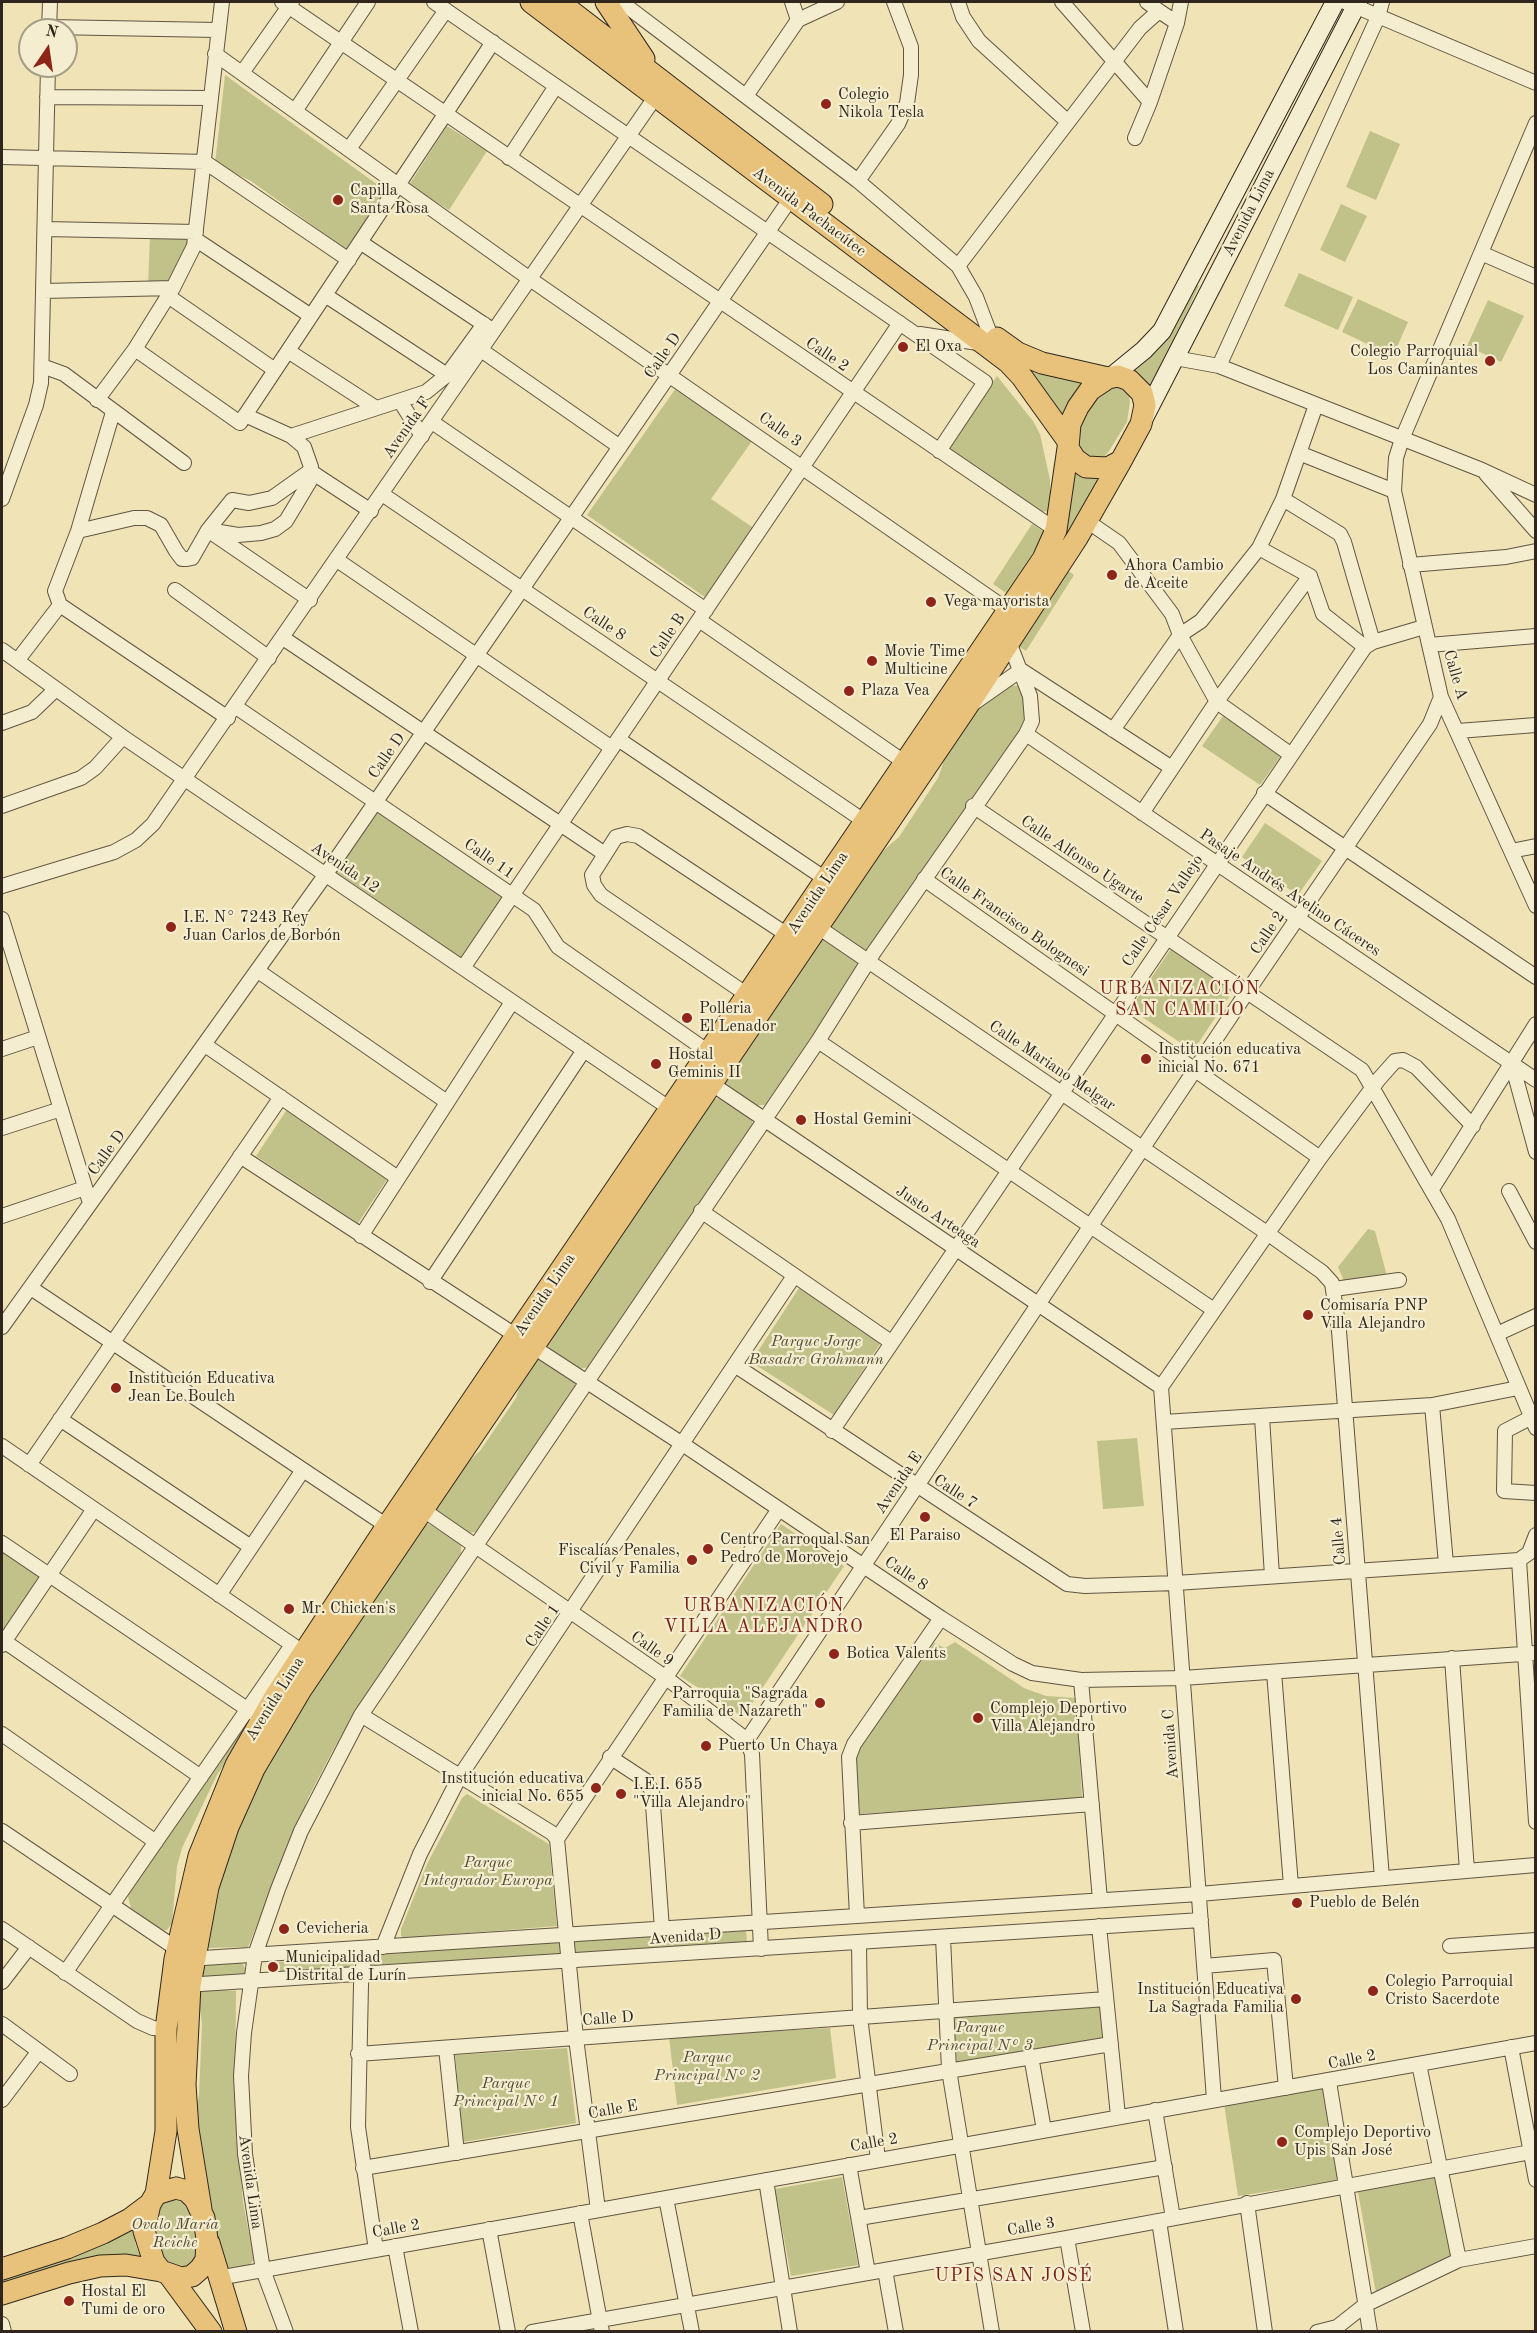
<!DOCTYPE html>
<meta charset="utf-8">
<style>
body{margin:0}
#map{position:relative;width:1537px;height:2333px;overflow:hidden;background:#f0e3b5;font-family:"Old Standard TT",serif}
canvas{display:block}
.frame{position:absolute;inset:0;border:3px solid #30261d;pointer-events:none}
.north{position:absolute;left:18px;top:18px;width:60px;height:60px;box-sizing:border-box;background:#f5edcf;border:2px solid #a69d88;border-radius:50%;rotate:13deg;font-size:16px;font-weight:700;line-height:24px;text-align:center;color:#30261d}
.north::after{content:'';display:block;margin:auto;width:21px;height:27px;background:#8f2418;clip-path:polygon(50% 0,100% 100%,50% 72%,0 100%)}
</style>
<div id="map">
<canvas width="1537" height="2333"></canvas>
<div class="frame"></div>
<div class="north">N</div>
</div>
<script>
const c = document.querySelector('canvas').getContext('2d');
c.lineJoin = 'round';
function fill(path, color) { c.fillStyle = color; c.fill(path, 'evenodd'); }
const toPath = rows => new Path2D(rows.map(r => 'M' + r).join(''));
function stroke(path, color, width, dash) { c.strokeStyle = color; c.lineWidth = width; c.lineCap = dash ? 'butt' : 'round'; c.setLineDash(dash || []); c.stroke(path); }
function label(font, color, halo, rows, align = 'center') {
  c.font = font + ' "Old Standard TT",serif'; c.lineWidth = 4.5; c.setLineDash([]); c.textBaseline = 'middle'; c.strokeStyle = halo; c.fillStyle = color; for (const [text, x, y, turn = 0] of rows) {
    c.save(); c.translate(x, y); c.rotate((+turn || 0) * Math.PI / 180); c.textAlign = isNaN(turn) ? turn : align; if (halo) c.strokeText(text, 0, 0); c.fillText(text, 0, 0); c.restore();
  }
}
fill(toPath([
 [225,75,385,190,347,250,251,181,215,164],
 [447,126,487,151,449,210,409,185],
 [1370,131,1400,144,1376,200,1346,187],
 [1341,204,1367,216,1345,262,1320,250],
 [150,236,191,237,171,285,148,286],
 [1299,273,1353,297,1338,330,1284,306],
 [1193,283,1199,286,1150,392,1127,370],
 [1358,299,1408,322,1393,356,1342,332],
 [1488,300,1524,316,1501,362,1467,346],
 [1000,346,1086,379,1062,419],
 [997,376,1033,421,1040,434,1050,480,1050,511,1039,512,947,448],
 [1116,386,1129,394,1130,402,1127,422,1109,451,1103,458,1093,460,1080,450,1081,421,1099,393],
 [676,388,752,441,711,499,758,531,709,600,587,515],
 [1072,470,1105,476,1046,569],
 [1032,524,1046,533,1006,593,993,584],
 [1067,570,1074,575,1026,651,1018,646],
 [1009,685,1019,686,1027,707,1024,727,866,952,832,928,831,923,877,856,899,837,938,778,947,752,972,714],
 [1223,716,1281,756,1260,785,1202,746],
 [379,811,504,897,461,958,336,872],
 [1265,823,1322,861,1298,895,1242,857],
 [819,939,826,939,859,961,859,967,765,1105,755,1105,726,1086,725,1078],
 [1173,946,1235,988,1193,1051,1130,1009],
 [721,1098,751,1118,753,1125,589,1367,579,1369,550,1350,547,1344,714,1099],
 [288,1108,390,1175,358,1223,256,1156],
 [1368,1229,1375,1231,1387,1276,1344,1281,1338,1267],
 [799,1288,882,1341,834,1415,751,1362],
 [536,1358,541,1358,575,1381,575,1387,476,1532,467,1533,437,1512,436,1507,465,1464,480,1451,516,1398,523,1376],
 [1137,1438,1144,1506,1103,1509,1097,1441],
 [429,1524,461,1545,461,1553,358,1707,332,1752,309,1796,248,1947,204,1948,205,1927,237,1827,286,1724,425,1525],
 [781,1524,844,1566,743,1717,680,1676],
 [2,1546,42,1574,2,1633],
 [955,1642,1024,1688,1046,1696,1076,1698,1082,1798,860,1814,855,1758,864,1739,934,1643,945,1648],
 [248,1717,254,1721,217,1775,182,1848,177,1866,172,1923,167,1930,161,1930,131,1908,128,1897,129,1892],
 [467,1794,549,1844,557,1926,405,1938,401,1936,401,1929,428,1862,462,1798],
 [746,1928,747,1944,574,1953,574,1937],
 [562,1938,563,1954,369,1968,374,1954],
 [354,1957,354,1969,280,1972,279,1962],
 [241,1961,246,1970,245,1976,201,1978,201,1964],
 [204,1989,236,1991,235,2107,243,2202,254,2260,247,2267,231,2269,221,2263,194,2122,199,2095,202,2024,198,1994],
 [1103,2002,1104,2039,957,2064,953,2016],
 [830,2028,836,2078,677,2105,669,2037],
 [567,2048,576,2123,463,2142,455,2055],
 [1325,2088,1341,2180,1238,2196,1224,2104],
 [842,2177,858,2265,791,2276,775,2189],
 [1438,2177,1451,2256,1376,2293,1358,2192],
 [175,2198,182,2201,191,2216,197,2243,194,2262,185,2271,165,2262,156,2244,153,2222,158,2204],
 [135,2224,135,2243,141,2258,2,2285,2,2274]
]), '#c0c289');
const street = toPath([
 [282,2,1056,530],
 [434,2,985,382,939,451],
 [621,2,858,181,958,266,976,297,990,334],
 [792,2,798,20],
 [958,2,963,17,979,41,1068,122],
 [1062,2,1150,102],
 [1147,2,1159,11],
 [1345,2,1536,83],
 [49,27,217,30],
 [49,30,50,2],
 [215,54,530,279,1009,611],
 [242,73,292,2],
 [746,96,798,20,837,2],
 [47,97,211,98],
 [295,111,368,2],
 [1536,123,1402,439,1396,458,1394,491,1441,697,1536,906],
 [1135,138,1150,102,1177,23,1181,2],
 [349,149,446,10],
 [2,157,205,162,349,260],
 [509,158,556,86],
 [858,181,898,124,907,103,911,75,911,47,894,2],
 [45,229,196,232],
 [195,239,311,316],
 [360,242,491,329],
 [1481,253,1536,277],
 [958,266,1140,28,1159,11,1177,23],
 [43,291,173,288],
 [325,295,447,375],
 [168,296,275,370],
 [920,334,978,343],
 [135,349,240,423,493,42],
 [481,350,620,447],
 [288,351,376,408],
 [1175,358,1219,366,1482,470,1536,495],
 [42,366,64,374,184,463],
 [1219,366,1378,17,1382,2],
 [97,400,135,349,173,288,194,246,222,2],
 [400,401,422,436],
 [432,422,706,610],
 [291,436,426,392,447,375,484,324],
 [1299,453,1394,491],
 [1486,474,1536,531],
 [382,494,867,823],
 [2,499,36,405,41,383,48,66],
 [1283,499,1340,534,1344,542,1373,642],
 [1087,521,1119,543,1172,614,1180,635,1217,702,1290,754],
 [208,530,238,535,261,533,275,529,286,521,310,481,311,467,304,447,291,436,245,415],
 [78,531,134,518,147,518,161,525,176,551,182,559,187,559,192,558,208,530,232,500,249,503,272,498,310,471,371,511],
 [212,533,310,600],
 [1259,548,1310,576,1323,614,1365,647],
 [337,560,612,748],
 [1410,565,1506,557,1536,551],
 [175,590,269,658],
 [60,605,228,718],
 [699,620,907,764],
 [283,638,605,854],
 [1429,645,1536,636],
 [2,650,123,737,672,1110],
 [17,661,60,605,55,591,78,531,113,412],
 [1021,670,1172,768],
 [971,705,1021,670],
 [236,707,534,910,558,947,710,1053],
 [2,723,32,712,56,689],
 [1113,730,1180,635,1201,621,1259,548,1283,499,1316,405],
 [1458,731,1536,725],
 [1026,734,1536,1080],
 [618,739,827,880],
 [1264,793,1536,977],
 [2,806,81,778,95,768,123,737],
 [973,806,1362,1070,1448,1219,1536,1428],
 [1142,813,1217,701,1310,576],
 [1511,851,1536,846],
 [924,879,1320,1158],
 [2,886,114,852,136,840,153,824,656,96],
 [2,919,90,1203],
 [818,927,1267,1233,1322,1272,1332,1283,1339,1331,1382,1878],
 [463,968,900,323],
 [258,971,447,1102],
 [749,996,601,895,594,885,592,875,616,837,627,834,638,836,789,936],
 [818,1041,1214,1310],
 [205,1045,398,1178],
 [2,1049,38,1037],
 [1512,1064,1536,1152],
 [706,1080,1161,1387],
 [2,1128,61,1109],
 [240,1156,684,1445,941,1618,1013,1664,1032,1673,1081,1680,1183,1678,1536,1653],
 [1432,1189,1536,1024],
 [1509,1191,1536,1242],
 [701,1211,891,1342],
 [2,1216,85,1188],
 [361,1236,512,1002],
 [430,1282,584,1050],
 [31,1288,387,1526],
 [1334,1289,1399,1280],
 [2,1327,326,874,791,198],
 [1497,1334,1536,1316],
 [736,1366,1067,1584,1085,1586,1176,1583,1519,1560],
 [1161,1387,1214,2099],
 [1161,1387,1320,1158,1379,1079,1395,1061,1403,1060,1416,1067,1473,1126],
 [1432,1405,1446,1564],
 [1536,1415,1505,1431,1504,1491,1536,1493],
 [1262,1417,1272,1576],
 [60,1419,251,1547],
 [1164,1422,1432,1405,1518,1388],
 [832,1431,1365,647,1373,642,1424,627],
 [2,1446,300,1650],
 [29,1465,281,1097],
 [422,1509,665,1677,747,1740,752,1754,761,1949],
 [2,1543,253,1713],
 [1519,1560,1536,1822],
 [1519,1560,1529,1553,1536,1535],
 [219,1595,303,1470],
 [4,1641,201,1777],
 [2,1645,94,1509],
 [1452,1658,1467,1871],
 [1274,1672,1291,1886],
 [1081,1680,1100,1900],
 [361,1715,552,1833,557,1839,576,2038,598,2210],
 [2,1734,156,1842],
 [747,1740,1247,992,1430,724,1441,697],
 [610,1757,645,1780,652,1791,662,1929],
 [851,1823,1092,1804],
 [2,1831,177,1949],
 [557,1839,779,1509],
 [857,1916,849,1757,854,1744,941,1618],
 [1099,1926,1118,2116],
 [2,1929,137,2021,153,2028,166,2029],
 [943,1937,949,2070,992,2332],
 [859,1942,860,2017,878,2159],
 [1450,1946,1536,1940],
 [383,1947,420,1854,460,1776,794,1276],
 [365,1948,361,1985,358,2127,376,2250],
 [188,1959,1199,1894,1536,1865],
 [1204,1966,1274,1960,1286,2088],
 [65,1973,292,1645],
 [2,1982,29,1947],
 [185,1985,1201,1920],
 [2,2024,70,2074],
 [1511,2047,1536,2180],
 [446,2048,457,2153],
 [358,2054,1106,1999],
 [1031,2056,1044,2130],
 [1419,2064,1459,2260],
 [1329,2082,1370,2332],
 [2,2100,39,2051],
 [1155,2110,1173,2218],
 [849,2165,868,2273],
 [363,2168,1111,2044],
 [766,2180,790,2332],
 [666,2198,692,2332],
 [1247,2203,1265,2332],
 [580,2213,602,2332],
 [859,2218,1165,2167],
 [1159,2221,1176,2332],
 [489,2229,508,2332],
 [1067,2238,1083,2332],
 [395,2246,411,2332],
 [885,2270,896,2332],
 [218,2278,1536,2043],
 [2,2324,4,2332],
 [286,2332,263,2270,245,2154,241,2076,244,2033,255,1955,278,1889,301,1831,361,1715,818,1041,874,952,1026,734,1032,721,1030,696,1009,642],
 [532,2332,1067,2238,1536,2151],
 [1317,2332,1337,2327,1365,2305,1459,2260,1536,2246]
]);
const secondary = toPath([
 [1111,377,1144,350,1162,331,1335,2],
 [1143,420,1358,2]
]);
const primary = toPath([
 [531,2,1008,362,1022,377,1068,441],
 [559,2,822,204],
 [606,2,644,59],
 [997,338,1018,353,1042,363,1108,378],
 [1118,376,1129,380,1142,393,1145,405,1141,424,1121,461,1108,468,1086,467,1075,459,1068,448,1070,424,1078,407,1090,390,1108,378,1118,376],
 [176,2188,187,2191,195,2199,204,2218,207,2239,206,2260,200,2269,192,2276,181,2278,161,2271,154,2262,144,2231,150,2204,156,2194,176,2188],
 [156,2194,166,2131,166,2029,175,1959,199,1856,236,1765,276,1695,387,1526,1043,559,1056,530,1068,448],
 [201,2209,188,2129,185,2085,190,1985,208,1887,228,1827,254,1769,302,1688,966,708,1077,538,1121,461],
 [209,2243,236,2332],
 [2,2269,67,2248,103,2233,130,2219,150,2204],
 [169,2275,211,2332],
 [2,2294,69,2273,100,2266,126,2265,161,2271]
]);
stroke(street, '#605543', 16);
stroke(secondary, '#30261d', 20);
stroke(primary, '#30261d', 23);
stroke(street, '#f5edcf', 14);
stroke(secondary, '#f5edcf', 18);
stroke(primary, '#e8c27a', 21);
for (const [x, y, r, color] of [
 [826,104,6,"#8f2418"],
 [338,200,6,"#8f2418"],
 [903,347,6,"#8f2418"],
 [1490,361,6,"#8f2418"],
 [1112,575,6,"#8f2418"],
 [931,602,6,"#8f2418"],
 [872,661,6,"#8f2418"],
 [849,691,6,"#8f2418"],
 [171,927,6,"#8f2418"],
 [687,1018,6,"#8f2418"],
 [1146,1059,6,"#8f2418"],
 [656,1064,6,"#8f2418"],
 [801,1120,6,"#8f2418"],
 [1308,1315,6,"#8f2418"],
 [116,1388,6,"#8f2418"],
 [925,1517,6,"#8f2418"],
 [708,1549,6,"#8f2418"],
 [692,1560,6,"#8f2418"],
 [289,1609,6,"#8f2418"],
 [834,1654,6,"#8f2418"],
 [820,1703,6,"#8f2418"],
 [978,1718,6,"#8f2418"],
 [706,1746,6,"#8f2418"],
 [596,1788,6,"#8f2418"],
 [621,1794,6,"#8f2418"],
 [1297,1903,6,"#8f2418"],
 [284,1929,6,"#8f2418"],
 [273,1967,6,"#8f2418"],
 [1373,1991,6,"#8f2418"],
 [1296,1999,6,"#8f2418"],
 [1282,2142,6,"#8f2418"],
 [69,2301,6,"#8f2418"]
]) { const dot = new Path2D(); dot.arc(x, y, r, 0, 2 * Math.PI); c.fillStyle = color; c.fill(dot); stroke(dot, '#f5edcf', 2); }
label('16px', '#30261d', '#f5edcf', [
 ["Colegio",838,95],
 ["Nikola Tesla",838,113],
 ["Capilla",350,191],
 ["Santa Rosa",350,209],
 ["El Oxa",915,347],
 ["Colegio Parroquial",1478,352,"right"],
 ["Los Caminantes",1478,370,"right"],
 ["Ahora Cambio",1124,566],
 ["de Aceite",1124,584],
 ["Vega mayorista",943,602],
 ["Movie Time",884,652],
 ["Multicine",884,670],
 ["Plaza Vea",861,691],
 ["I.E. N° 7243 Rey",183,918],
 ["Juan Carlos de Borbón",183,936],
 ["Polleria",699,1009],
 ["El Lenador",699,1027],
 ["Institución educativa",1158,1050],
 ["inicial No. 671",1158,1068],
 ["Hostal",668,1055],
 ["Geminis II",668,1073],
 ["Hostal Gemini",813,1120],
 ["Comisaría PNP",1320,1306],
 ["Villa Alejandro",1320,1324],
 ["Institución Educativa",128,1379],
 ["Jean Le Boulch",128,1397],
 ["El Paraiso",925,1536,"center"],
 ["Centro Parroqual San",720,1540],
 ["Pedro de Morovejo",720,1558],
 ["Fiscalías Penales,",680,1551,"right"],
 ["Civil y Familia",680,1569,"right"],
 ["Mr. Chicken's",301,1609],
 ["Botica Valents",846,1654],
 ["Parroquia \"Sagrada",808,1694,"right"],
 ["Familia de Nazareth\"",808,1712,"right"],
 ["Complejo Deportivo",990,1709],
 ["Villa Alejandro",990,1727],
 ["Puerto Un Chaya",718,1746],
 ["Institución educativa",584,1779,"right"],
 ["inicial No. 655",584,1797,"right"],
 ["I.E.I. 655",633,1785],
 ["\"Villa Alejandro\"",633,1803],
 ["Pueblo de Belén",1309,1903],
 ["Cevicheria",296,1929],
 ["Municipalidad",285,1958],
 ["Distrital de Lurín",285,1976],
 ["Colegio Parroquial",1385,1982],
 ["Cristo Sacerdote",1385,2000],
 ["Institución Educativa",1284,1990,"right"],
 ["La Sagrada Familia",1284,2008,"right"],
 ["Complejo Deportivo",1294,2133],
 ["Upis San José",1294,2151],
 ["Hostal El",81,2292],
 ["Tumi de oro",81,2310]
], 'left');
label('16px', '#30261d', '#f5edcf', [
 ["Avenida Pachacútec",809,212,37],
 ["Avenida Lima",1249,213,-63],
 ["Calle 2",827,355,34],
 ["Calle D",663,356,-55],
 ["Avenida F",407,428,-55],
 ["Calle 3",780,430,35],
 ["Calle 8",604,624,34],
 ["Calle B",668,636,-56],
 ["Calle A",1455,675,74],
 ["Calle D",387,756,-55],
 ["Calle 11",489,859,35],
 ["Calle Alfonso Ugarte",1082,860,34],
 ["Avenida 12",345,868,34],
 ["Avenida Lima",818,893,-56],
 ["Pasaje Andrés Avelino Cáceres",1290,893,34],
 ["Calle César Vallejo",1163,911,-56],
 ["Calle Francisco Bolognesi",1014,922,35],
 ["Calle 2",1268,933,-56],
 ["Calle Mariano Melgar",1052,1066,34],
 ["Calle D",107,1153,-54],
 ["Justo Arteaga",938,1217,34],
 ["Avenida Lima",545,1295,-56],
 ["Avenida E",899,1483,-56],
 ["Calle 7",955,1492,33],
 ["Calle 4",1339,1541,-95],
 ["Calle 8",906,1574,34],
 ["Calle 1",543,1626,-56],
 ["Calle 9",652,1649,35],
 ["Avenida Lima",275,1699,-58],
 ["Avenida C",1171,1744,-94],
 ["Avenida D",685,1937,-4],
 ["Calle D",608,2019,-4],
 ["Calle 2",1352,2060,-11],
 ["Calle E",613,2110,-10],
 ["Calle 2",874,2143,-10],
 ["Avenida Lima",250,2182,82],
 ["Calle 3",1031,2227,-10],
 ["Calle 2",396,2229,-10]
]);
label('italic 16px', '#544d38', '#f5edcf', [
 ["Parque Jorge",816,1342],
 ["Basadre Grohmann",816,1360],
 ["Parque",488,1863],
 ["Integrador Europa",488,1881],
 ["Parque",980,2028],
 ["Principal N° 3",980,2046],
 ["Parque",707,2058],
 ["Principal N° 2",707,2076],
 ["Parque",506,2084],
 ["Principal N° 1",506,2102],
 ["Ovalo María",175,2225],
 ["Reiche",175,2243]
]);
c.letterSpacing = '1.5px';
label('18px', '#7a1f14', '#f5edcf', [
 ["URBANIZACIÓN",1180,989],
 ["SAN CAMILO",1180,1010],
 ["URBANIZACIÓN",764,1606],
 ["VILLA ALEJANDRO",764,1627],
 ["UPIS SAN JOSÉ",1014,2276]
]);
c.letterSpacing = '0px';
</script>
